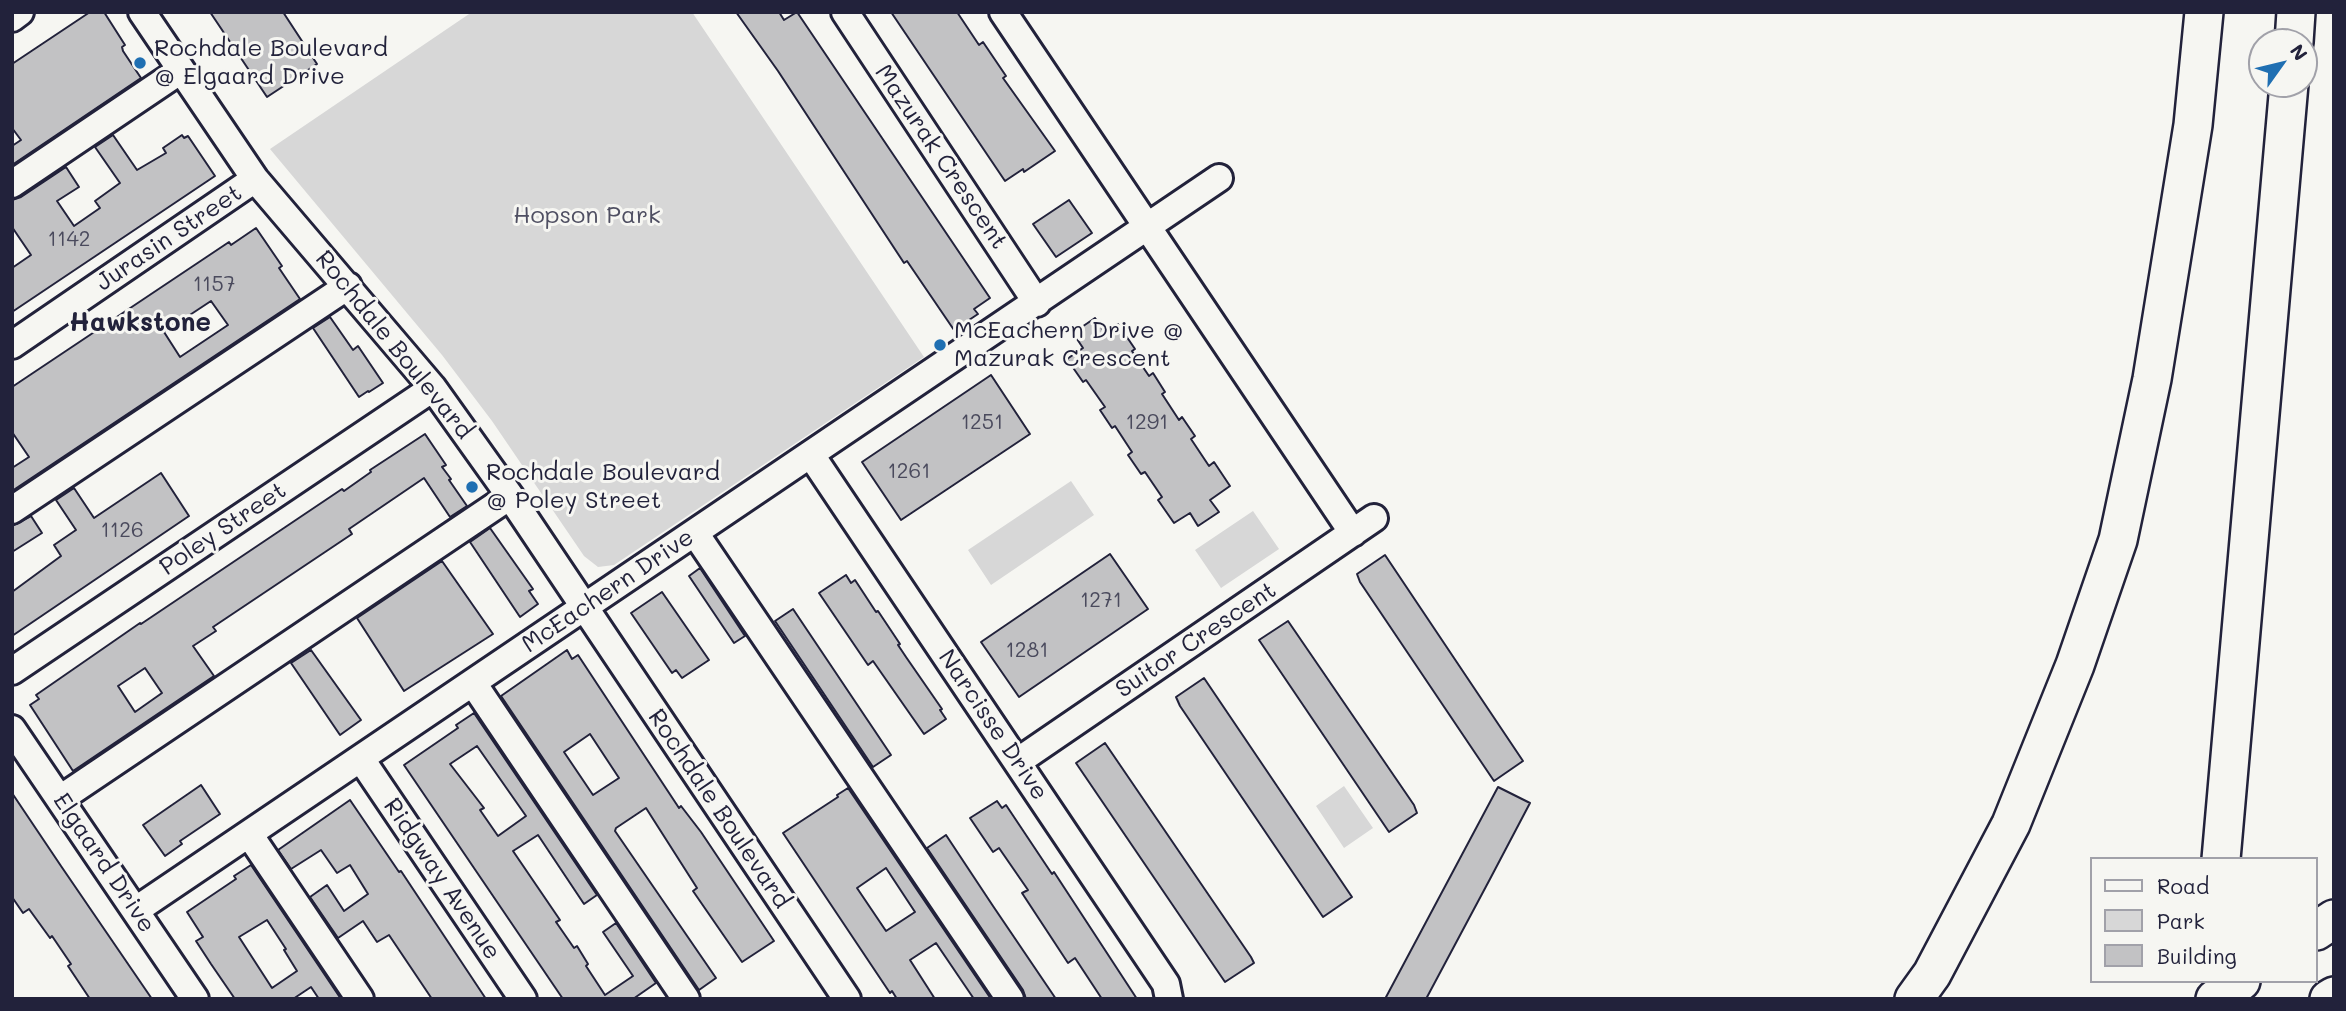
<!DOCTYPE html>
<style>
body{margin:0}
#map{position:relative;width:2346px;height:1011px;overflow:hidden;background:#f6f6f2;font-family:Mali,sans-serif}
canvas{display:block}
.frame{position:absolute;inset:0;border:14px solid #22223b;pointer-events:none}
.legend{position:absolute;left:2090px;top:857px;width:228px;height:126px;box-sizing:border-box;background:#f6f6f2;border:2px solid #a1a1a9;margin:0;padding:9px 12px;list-style:none;font-size:21px;color:#22223b}
.legend li{display:flex;align-items:center;gap:14px;height:35px}
.legend b{width:35px;border:2px solid #a1a1a9}
.north{position:absolute;left:2248px;top:28px;width:70px;height:70px;box-sizing:border-box;background:#f6f6f2;border:2px solid #a1a1a9;border-radius:50%;rotate:56deg;font-size:19px;font-weight:700;line-height:28px;text-align:center;color:#22223b}
.north::after{content:'';display:block;margin:auto;width:24px;height:32px;background:#1f6fb2;clip-path:polygon(50% 0,100% 100%,50% 72%,0 100%)}
</style>
<div id="map">
<canvas width="2346" height="1011"></canvas>
<div class="frame"></div>
<ul class="legend">
<li><b style="height:9px;background:#f6f6f2"></b>Road</li>
<li><b style="height:19px;background:#d7d7d7"></b>Park</li>
<li><b style="height:19px;background:#c2c2c4"></b>Building</li>
</ul>
<div class="north">N</div>
</div>
<script>
const c = document.querySelector('canvas').getContext('2d');
c.lineJoin = 'round';
function fill(path, color) { c.fillStyle = color; c.fill(path, 'evenodd'); }
const toPath = rows => new Path2D(rows.map(r => 'M' + r).join(''));
function stroke(path, color, width, dash) { c.strokeStyle = color; c.lineWidth = width; c.lineCap = dash ? 'butt' : 'round'; c.setLineDash(dash || []); c.stroke(path); }
function label(font, color, halo, rows, align = 'center') {
  c.font = font + ' Mali,sans-serif'; c.lineWidth = 6; c.setLineDash([]); c.textBaseline = 'middle'; c.strokeStyle = halo; c.fillStyle = color; for (const [text, x, y, turn = 0] of rows) {
    c.save(); c.translate(x, y); c.rotate((+turn || 0) * Math.PI / 180); c.textAlign = isNaN(turn) ? turn : align; if (halo) c.strokeText(text, 0, 0); c.fillText(text, 0, 0); c.restore();
  }
}
fill(toPath([
 [472,12,692,12,924,357,614,565,598,567,584,556,492,421,442,355,270,149],
 [1071,481,1094,515,991,585,968,550],
 [1253,511,1279,549,1221,588,1195,550],
 [1344,786,1373,828,1344,848,1316,806]
]), '#d7d7d7');
const building = toPath([
 [90,12,104,12,125,45,122,47,123,51,141,78,12,165,12,146,21,140,12,128,12,64,90,12],
 [210,12,283,12,317,64,267,97,210,12],
 [736,12,779,12,784,20,797,12,990,298,974,309,978,314,954,330,907,261,904,263,778,71,736,12],
 [891,12,957,12,979,45,983,42,1006,76,1003,78,1055,151,1024,172,1023,169,1005,181,891,12],
 [113,135,137,170,166,153,163,148,182,135,184,138,188,136,215,176,12,312,12,268,31,255,12,227,12,200,21,197,66,167,79,187,57,201,74,226,100,208,95,201,120,183,95,147,113,135],
 [1069,200,1092,233,1056,257,1033,224,1069,200],
 [256,228,282,266,279,268,300,299,12,491,12,468,29,457,12,432,12,387,229,242,231,245,256,228],
 [211,301,228,325,180,357,164,332,211,301],
 [330,317,353,350,358,346,383,383,369,392,368,391,359,397,313,328,330,317],
 [1095,318,1105,333,1118,324,1135,349,1132,351,1149,376,1153,373,1165,392,1162,394,1179,420,1182,417,1195,436,1191,439,1209,466,1214,462,1230,486,1210,500,1219,512,1198,526,1190,513,1174,523,1158,500,1162,497,1145,472,1141,474,1128,455,1132,452,1115,426,1112,428,1100,410,1105,407,1086,380,1083,382,1067,359,1083,348,1073,333,1095,318],
 [991,375,1030,434,901,520,862,462,991,375],
 [425,434,446,465,442,467,451,479,449,480,467,506,450,517,424,478,349,529,352,534,213,627,216,631,193,646,214,676,73,771,30,705,39,699,36,695,140,623,141,624,342,489,344,491,371,472,370,470,425,434],
 [145,668,162,693,135,712,118,686,145,668],
 [161,473,189,516,12,636,12,592,61,556,54,545,76,530,56,500,74,488,94,518,161,473],
 [31,516,42,533,12,552,12,526,31,516],
 [490,528,533,589,529,591,538,604,520,617,470,542,490,528],
 [1110,554,1148,609,1019,697,981,642,1110,554],
 [1385,555,1523,761,1494,781,1360,582,1357,574,1385,555],
 [442,561,493,634,404,691,357,618,442,561],
 [700,568,745,636,734,643,689,576,700,568],
 [846,575,851,583,855,580,876,612,878,611,900,644,898,645,906,657,942,709,940,710,946,719,924,734,873,661,868,665,819,593,846,575],
 [662,592,709,660,682,678,676,670,672,673,631,613,662,592],
 [793,609,891,755,873,767,775,621,793,609],
 [1288,621,1414,805,1417,813,1389,832,1259,640,1288,621],
 [311,650,361,720,340,735,291,663,311,650],
 [567,650,572,659,578,655,679,808,681,806,701,832,774,941,742,962,693,891,697,888,646,808,616,828,615,831,716,978,699,990,501,696,567,650],
 [590,734,619,778,593,795,564,752,590,734],
 [1204,678,1352,897,1323,917,1180,706,1176,697,1204,678],
 [474,713,597,895,584,904,538,835,513,851,560,920,556,922,574,948,577,946,588,964,586,966,605,995,633,976,603,932,616,923,656,983,633,999,563,999,404,765,458,728,456,725,474,713],
 [477,746,526,816,498,836,480,810,484,808,450,764,477,746],
 [1105,743,1251,957,1254,963,1225,982,1076,763,1105,743],
 [201,785,220,814,180,841,182,844,165,856,143,825,201,785],
 [1498,787,1530,803,1490,879,1426,999,1385,999,1498,787],
 [848,788,991,999,974,999,936,943,910,960,935,999,897,999,892,991,890,993,783,833,838,797,837,795,848,788],
 [886,868,915,912,886,931,857,888,886,868],
 [12,793,61,866,152,999,90,999,68,966,71,964,52,936,50,938,29,909,23,913,12,897,12,793],
 [350,800,399,872,401,871,486,999,432,999,389,935,377,942,363,921,338,938,310,897,327,885,344,911,368,894,350,865,337,873,321,850,291,869,278,850,350,800],
 [997,801,1002,808,1006,805,1052,874,1054,872,1137,999,1102,999,1075,958,1068,963,1022,893,1028,890,999,848,993,852,970,818,997,801],
 [946,835,993,906,1056,999,1026,999,1023,990,927,848,946,835],
 [251,865,341,999,319,999,311,987,293,999,235,999,211,964,196,941,203,937,187,912,236,879,234,876,251,865],
 [267,920,286,949,284,950,297,971,272,988,239,937,267,920]
]);
fill(building, '#c2c2c4');
stroke(building, '#22223b', 2);
const minor = toPath([
 [142,12,255,179,433,388,510,496,847,999],
 [845,12,1037,303],
 [1003,12,1353,533],
 [12,18,20,12],
 [12,184,181,70],
 [12,345,255,179],
 [811,455,1166,984,1169,999],
 [12,510,348,286],
 [695,533,1010,999],
 [12,671,433,388],
 [473,683,686,999],
 [12,729,195,999],
 [361,759,523,999],
 [1017,762,1374,518],
 [60,799,510,496],
 [249,834,360,999],
 [136,910,1219,178]
]);
const highway = toPath([
 [2294,42,2296,12],
 [2221,859,2289,84],
 [2316,931,2334,919],
 [1914,999,1932,974,2011,824,2075,665,2118,540,2152,379,2193,125,2204,12],
 [2215,999,2241,981],
 [2329,999,2334,996]
]);
stroke(minor, '#22223b', 32);
stroke(highway, '#22223b', 42);
stroke(minor, '#f6f6f2', 26);
stroke(highway, '#f6f6f2', 37);
for (const [x, y, r, color] of [
 [140,63,7,"#1f6fb2"],
 [940,345,7,"#1f6fb2"],
 [472,487,7,"#1f6fb2"]
]) { const dot = new Path2D(); dot.arc(x, y, r, 0, 2 * Math.PI); c.fillStyle = color; c.fill(dot); stroke(dot, '#f6f6f2', 2.5); }
label('21px', '#4a4a5d', null, [
 ["1142",69,240],
 ["1157",214,285],
 ["1251",982,423],
 ["1291",1147,423],
 ["1261",909,472],
 ["1126",122,531],
 ["1271",1101,601],
 ["1281",1027,651]
]);
label('24px', '#22223b', '#f6f6f2', [
 ["Rochdale Boulevard",154,49],
 ["@ Elgaard Drive",154,77],
 ["McEachern Drive @",954,331],
 ["Mazurak Crescent",954,359],
 ["Rochdale Boulevard",486,473],
 ["@ Poley Street",486,501]
], 'left');
label('24px', '#22223b', '#f6f6f2', [
 ["Mazurak Crescent",941,157,56],
 ["Jurasin Street",169,238,-34],
 ["Rochdale Boulevard",394,345,51],
 ["Poley Street",223,529,-34],
 ["McEachern Drive",608,591,-34],
 ["Suitor Crescent",1196,640,-34],
 ["Narcisse Drive",993,725,56],
 ["Rochdale Boulevard",719,809,56],
 ["Elgaard Drive",104,863,56],
 ["Ridgway Avenue",442,879,56]
]);
label('24px', '#4f4f62', '#f6f6f2', [
 ["Hopson Park",587,216]
]);
label('bold 26px', '#22223b', '#f6f6f2', [
 ["Hawkstone",140,323]
]);
</script>
